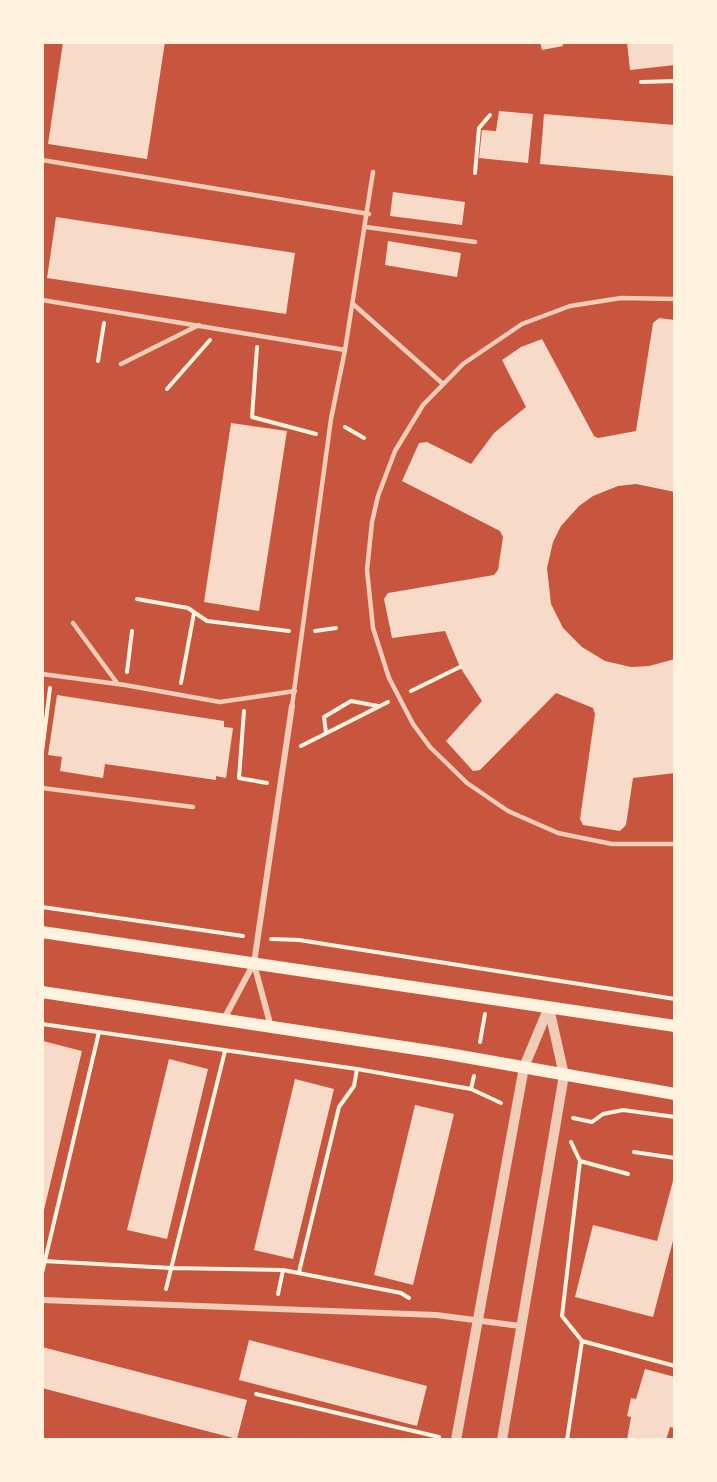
<!DOCTYPE html>
<style>
body{margin:0}
#map{position:relative;width:717px;height:1482px;overflow:hidden;background:#c8553d;font-family:Inter,sans-serif}
canvas{display:block}
.frame{position:absolute;inset:0;border:44px solid #fff3e0;pointer-events:none}
</style>
<div id="map">
<canvas width="717" height="1482"></canvas>
<div class="frame"></div>
</div>
<script>
const c = document.querySelector('canvas').getContext('2d');
c.lineJoin = 'round';
function fill(path, color) { c.fillStyle = color; c.fill(path, 'evenodd'); }
const toPath = rows => new Path2D(rows.map(r => 'M' + r).join(''));
function stroke(path, color, width, dash) { c.strokeStyle = color; c.lineWidth = width; c.lineCap = dash ? 'butt' : 'round'; c.setLineDash(dash || []); c.stroke(path); }
fill(toPath([
 [63,42,165,42,147,159,48,144],
 [540,42,562,42,563,46,542,50],
 [627,42,675,42,675,65,630,70],
 [499,111,533,114,528,163,479,158,482,130,496,131],
 [544,114,675,125,675,176,540,164],
 [393,192,465,202,462,225,390,216],
 [56,217,295,253,286,314,47,278],
 [388,241,461,253,457,277,385,265],
 [659,318,675,320,675,492,636,484,618,486,593,496,579,506,561,526,553,542,547,568,551,604,563,628,582,647,605,661,631,667,649,666,675,659,675,773,633,778,626,825,620,831,583,825,580,819,595,714,593,708,556,693,480,770,473,771,446,741,482,701,460,667,445,631,392,638,384,599,388,593,494,575,498,570,503,537,500,531,402,481,419,443,427,442,471,464,494,433,526,407,502,360,521,347,542,339,594,436,598,438,636,431,653,323],
 [231,423,287,431,259,611,204,602],
 [57,695,224,721,224,727,233,728,226,778,216,776,216,780,105,764,103,778,60,771,62,757,48,755],
 [43,1041,82,1051,43,1214,42,1045],
 [169,1059,208,1069,167,1239,127,1230],
 [295,1079,334,1089,293,1259,254,1250],
 [415,1105,454,1114,413,1285,374,1275],
 [675,1173,675,1233,653,1317,575,1297,593,1225,657,1241],
 [249,1340,427,1386,417,1426,239,1380],
 [42,1347,247,1400,237,1439,42,1388],
 [645,1369,675,1377,675,1428,670,1427,666,1440,627,1440,631,1417,627,1416,631,1398,636,1399]
]), '#f7dbc8');
stroke(toPath([
 [641,82,675,81],
 [475,173,479,128,490,115],
 [257,347,252,417,316,434],
 [98,361,104,323],
 [167,389,210,340],
 [345,427,364,438],
 [137,599,188,608,207,621,289,631],
 [315,631,336,628],
 [127,672,132,631],
 [181,683,194,613],
 [411,691,460,667],
 [244,711,239,778,267,783],
 [326,733,324,717,351,701,378,706],
 [301,746,388,702],
 [42,752,50,688],
 [42,907,243,936],
 [271,939,299,940,675,999],
 [42,1024,357,1069,471,1089],
 [480,1042,485,1014],
 [474,1076,471,1089,501,1103],
 [573,1118,592,1122,603,1114,623,1110,675,1117],
 [571,1142,580,1161,628,1174],
 [634,1152,675,1158],
 [43,1261,171,1268,283,1270],
 [299,1272,339,1107,354,1086,357,1069],
 [42,1273,99,1032],
 [166,1289,225,1051],
 [278,1294,283,1270,401,1293,409,1298],
 [582,1341,675,1366],
 [256,1394,439,1437],
 [567,1440,582,1341,562,1316,580,1161]
]), '#fff3e0', 4);
stroke(toPath([
 [42,160,369,214],
 [366,227,475,242],
 [675,299,621,298,570,306,522,324,463,364,423,405,395,451,378,496,372,522,367,570,373,628,389,678,413,724,430,747,467,783,508,811,558,833,612,844,675,844],
 [42,300,345,350],
 [353,304,442,383],
 [121,364,199,325],
 [73,623,117,683],
 [42,674,125,685,220,702,295,691],
 [292,706,331,419,345,350,373,172],
 [42,788,193,807]
]), '#f1ccb7', 4.5);
stroke(toPath([
 [254,964,271,1027],
 [224,1019,254,963,292,706],
 [42,1300,436,1315,520,1326]
]), '#f1ccb7', 6);
stroke(toPath([
 [456,1440,524,1067,549,1007],
 [502,1440,564,1075,549,1008]
]), '#f1ccb7', 10);
stroke(toPath([
 [42,932,675,1026],
 [42,992,443,1053,675,1094]
]), '#fff3e0', 12);
</script>
